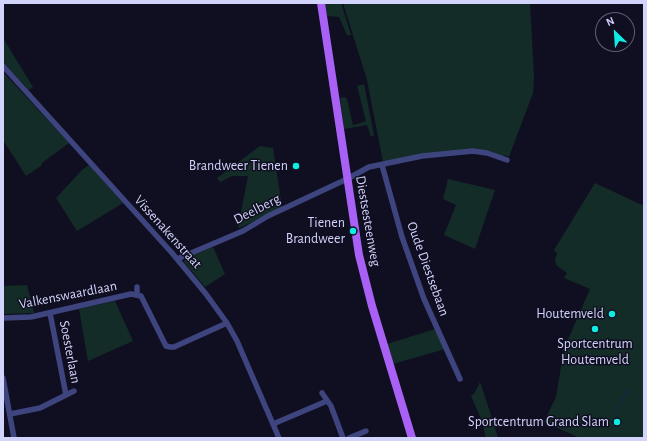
<!DOCTYPE html>
<style>
body{margin:0}
#map{position:relative;width:647px;height:441px;overflow:hidden;background:#100f22;font-family:"Alegreya Sans",sans-serif}
canvas{display:block}
.frame{position:absolute;inset:0;border:4px solid #d3d4fc;pointer-events:none}
.north{position:absolute;left:595px;top:12px;width:40px;height:40px;box-sizing:border-box;background:#100f22;border:1px solid #5e5e79;border-radius:50%;rotate:335deg;font-size:11px;font-weight:700;line-height:16px;text-align:center;color:#d3d4fc}
.north::after{content:'';display:block;margin:auto;width:14px;height:18px;background:#0fece4;clip-path:polygon(50% 0,100% 100%,50% 72%,0 100%)}
</style>
<div id="map">
<canvas width="647" height="441"></canvas>
<div class="frame"></div>
<div class="north">N</div>
</div>
<script>
const c = document.querySelector('canvas').getContext('2d');
c.lineJoin = 'round';
function fill(path, color) { c.fillStyle = color; c.fill(path, 'evenodd'); }
const toPath = rows => new Path2D(rows.map(r => 'M' + r).join(''));
function stroke(path, color, width, dash) { c.strokeStyle = color; c.lineWidth = width; c.lineCap = dash ? 'butt' : 'round'; c.setLineDash(dash || []); c.stroke(path); }
function label(font, color, halo, rows, align = 'center') {
  c.font = font + ' "Alegreya Sans",sans-serif'; c.lineWidth = 3; c.setLineDash([]); c.textBaseline = 'middle'; c.strokeStyle = halo; c.fillStyle = color; for (const [text, x, y, turn = 0] of rows) {
    c.save(); c.translate(x, y); c.rotate((+turn || 0) * Math.PI / 180); c.textAlign = isNaN(turn) ? turn : align; if (halo) c.strokeText(text, 0, 0); c.fillText(text, 0, 0); c.restore();
  }
}
fill(toPath([
 [325,3,341,3,351,35,347,35,339,17,327,16],
 [343,3,530,3,534,77,533,93,509,157,504,155,503,157,489,151,383,162,367,80],
 [3,38,33,87,29,90,3,62],
 [3,72,69,143,42,163,41,166,26,176,3,140],
 [364,84,374,135,371,137,367,125,344,129,340,98,345,97,347,99,353,125,364,122,366,121,357,86],
 [260,146,273,148,282,207,240,228,238,227,248,176,232,176,220,182,217,178],
 [89,165,123,203,77,231,56,198,82,170],
 [448,179,495,190,475,249,444,235,456,205,443,199],
 [595,183,644,206,644,438,580,438,544,422,556,397,564,349,590,289,564,278,567,273,556,265,555,260,557,253,554,250],
 [213,247,225,274,205,287,184,262,184,261,186,258],
 [27,285,34,313,3,314,3,286],
 [115,301,133,341,88,361,79,309],
 [435,329,445,349,393,364,387,344],
 [480,382,490,412,498,438,486,438,481,419,471,396,474,394]
]), '#132c27');
stroke(toPath([
 [614,414,629,389]
]), '#112c45', 1.5);
stroke(toPath([
 [3,66,172,253,206,294,227,323,237,341,279,438],
 [382,165,402,237,424,299,460,379],
 [177,259,243,231,268,216,347,179,369,167,422,156,473,151,487,153,507,160],
 [137,287,137,294],
 [50,313,66,395],
 [3,318,31,317,131,294,141,296,166,346,170,347,174,347,227,323],
 [3,378,14,438],
 [322,393,331,406,343,438],
 [10,414,40,408,74,391],
 [273,424,327,401],
 [349,438,366,431]
]), '#3d447e', 5.5);
stroke(toPath([
 [321,3,359,255,372,306,412,438]
]), '#a961f5', 8);
for (const [x, y, r, color] of [
 [296,166,4,"#0fece4"],
 [353,231,4,"#0fece4"],
 [612,314,4,"#0fece4"],
 [595,329,4,"#0fece4"],
 [617,422,4,"#0fece4"]
]) { const dot = new Path2D(); dot.arc(x, y, r, 0, 2 * Math.PI); c.fillStyle = color; c.fill(dot); stroke(dot, '#100f22', 1.5); }
label('14px', '#d3d4fc', '#100f22', [
 ["Brandweer Tienen",288,166],
 ["Tienen",345,223],
 ["Brandweer",345,239],
 ["Houtemveld",604,314],
 ["Sportcentrum",595,344,"center"],
 ["Houtemveld",595,360,"center"],
 ["Sportcentrum Grand Slam",609,422]
], 'right');
label('14px', '#d3d4fc', '#100f22', [
 ["Deelberg",257,209,-27],
 ["Diestsesteenweg",368,221,80],
 ["Vissenakenstraat",168,232,48],
 ["Oude Diestsebaan",428,269,70],
 ["Valkenswaardlaan",68,295,-11],
 ["Soesterlaan",70,352,79]
]);
</script>
